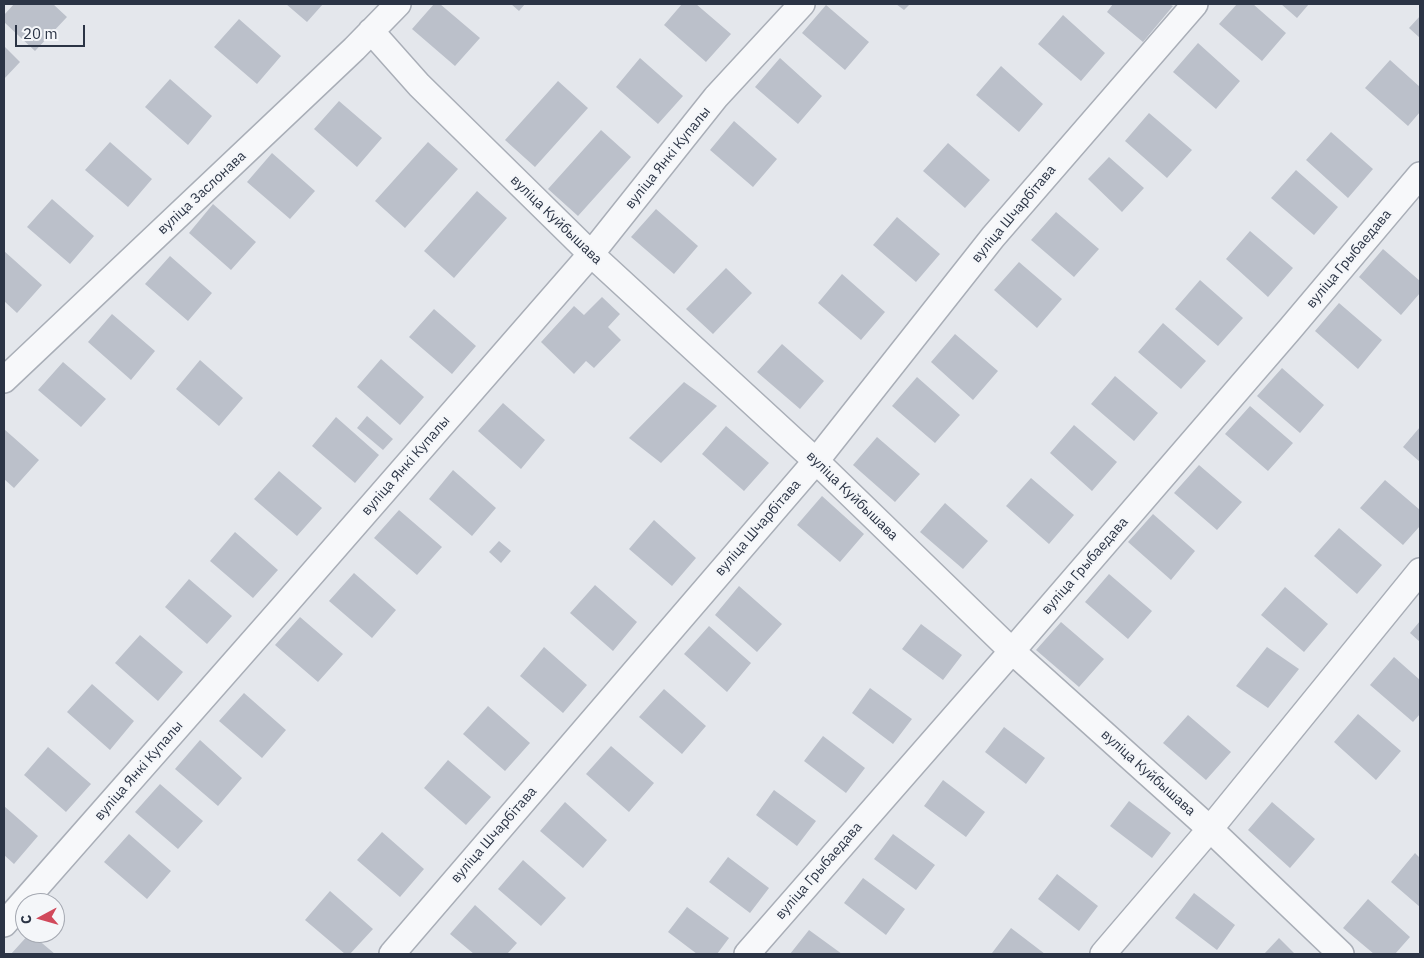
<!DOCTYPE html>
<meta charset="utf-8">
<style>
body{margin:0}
#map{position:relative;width:1424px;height:958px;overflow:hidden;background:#e4e7ec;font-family:"IBM Plex Sans",sans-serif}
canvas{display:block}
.frame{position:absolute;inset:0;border:5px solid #2b3445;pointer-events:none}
.north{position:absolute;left:15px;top:893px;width:50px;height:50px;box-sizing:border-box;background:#f4f6f9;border:1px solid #a4a8b1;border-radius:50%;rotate:264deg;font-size:14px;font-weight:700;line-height:20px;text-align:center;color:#2b3445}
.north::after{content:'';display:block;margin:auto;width:18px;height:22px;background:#d1495b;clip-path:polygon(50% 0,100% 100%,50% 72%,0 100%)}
.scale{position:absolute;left:15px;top:25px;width:70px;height:22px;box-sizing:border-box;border:2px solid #2b3445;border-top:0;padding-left:6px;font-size:15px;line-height:18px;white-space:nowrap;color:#2b3445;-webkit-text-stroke:4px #f4f6f9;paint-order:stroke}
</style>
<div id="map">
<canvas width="1424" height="958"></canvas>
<div class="frame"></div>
<div class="north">С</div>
<div class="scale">20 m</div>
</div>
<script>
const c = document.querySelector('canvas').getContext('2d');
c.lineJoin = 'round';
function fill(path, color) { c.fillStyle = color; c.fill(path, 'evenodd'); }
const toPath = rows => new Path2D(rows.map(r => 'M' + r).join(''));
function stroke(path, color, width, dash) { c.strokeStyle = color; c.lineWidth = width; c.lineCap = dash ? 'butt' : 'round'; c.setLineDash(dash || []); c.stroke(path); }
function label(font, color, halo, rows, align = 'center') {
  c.font = font + ' "IBM Plex Sans",sans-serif'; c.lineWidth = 4; c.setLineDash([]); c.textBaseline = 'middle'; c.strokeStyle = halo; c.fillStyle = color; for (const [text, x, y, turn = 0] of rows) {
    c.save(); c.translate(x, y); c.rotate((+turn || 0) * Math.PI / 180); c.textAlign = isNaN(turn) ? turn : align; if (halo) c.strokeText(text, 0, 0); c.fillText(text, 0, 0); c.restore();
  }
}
fill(toPath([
 [14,4,53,4,67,17,35,51,4,22,4,15],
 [286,4,323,4,307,22],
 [434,4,440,4,480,38,455,66,412,29],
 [511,4,525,4,519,11],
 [682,4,696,4,731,34,706,62,664,25],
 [896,4,910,4,904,10],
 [1113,4,1169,4,1173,6,1143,42,1107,12],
 [1237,4,1253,4,1286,33,1262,61,1219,24],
 [1281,4,1309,4,1297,18],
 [826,5,869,42,845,70,802,33],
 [1063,15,1105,53,1081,81,1038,44],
 [1420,16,1420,38,1409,28],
 [239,19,281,56,257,84,214,47],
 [1198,43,1240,81,1216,109,1173,72],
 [4,46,20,62,4,79],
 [640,58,683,96,658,124,616,87],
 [780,58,822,96,798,124,755,87],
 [1390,60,1420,87,1420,112,1408,126,1365,88],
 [1001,66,1043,104,1019,132,976,95],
 [170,79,212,116,188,145,145,107],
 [558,81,588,108,535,167,505,140],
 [339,101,382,138,357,167,314,129],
 [1149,113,1192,150,1167,178,1125,141],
 [734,121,777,159,753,187,710,150],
 [601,130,631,157,578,216,548,189],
 [1331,132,1373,169,1348,198,1306,160],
 [110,142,152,179,128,207,85,170],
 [428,142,458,169,405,228,375,201],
 [948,143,990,180,965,208,923,171],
 [272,153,315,191,290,219,247,182],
 [1109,157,1144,188,1122,212,1088,179],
 [1296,170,1338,207,1314,235,1271,198],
 [477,191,507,218,454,278,424,251],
 [52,199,94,236,70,264,27,227],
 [213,204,256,242,231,270,189,233],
 [656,209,698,246,674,274,631,237],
 [1056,212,1099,249,1074,277,1031,240],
 [897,217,940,254,916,282,873,245],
 [1250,231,1293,268,1268,297,1226,259],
 [1383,249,1420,281,1420,293,1401,315,1359,277],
 [4,251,42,285,17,313,4,301],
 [170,256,212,293,188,321,145,284],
 [1019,262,1062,299,1037,328,994,290],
 [726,268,752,293,713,334,686,309],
 [842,274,885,312,861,340,818,303],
 [1200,280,1243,318,1218,346,1175,309],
 [602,297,620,314,608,327,621,340,594,368,586,361,574,374,541,342,574,306,584,315],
 [1339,303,1382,340,1358,369,1315,331],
 [434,309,476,346,452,374,409,337],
 [112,314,155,351,131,380,88,342],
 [1163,323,1206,361,1181,389,1138,352],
 [955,334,998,371,973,400,931,362],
 [782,344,824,381,800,409,757,372],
 [381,359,424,397,400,425,357,387],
 [200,360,243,398,219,426,176,389],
 [63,362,106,399,81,427,38,390],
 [1282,368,1324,405,1300,433,1257,396],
 [1115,376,1158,413,1134,441,1091,404],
 [917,377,960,415,935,443,892,406],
 [684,382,717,406,661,463,629,438],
 [503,403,545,440,521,469,478,431],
 [1250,406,1293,443,1268,471,1225,434],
 [367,416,393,439,383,450,357,428],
 [336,417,379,455,355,483,312,446],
 [1074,425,1117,462,1092,491,1050,453],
 [726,426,769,463,744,491,702,454],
 [1420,427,1420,462,1403,447],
 [4,429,39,460,14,488,4,479],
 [877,437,920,474,895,502,853,465],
 [1199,465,1242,502,1217,530,1174,493],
 [453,470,496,508,472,536,429,499],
 [279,471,322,508,297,536,254,499],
 [1031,478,1074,515,1049,544,1006,506],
 [1385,480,1420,510,1420,526,1403,545,1360,508],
 [822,496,864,534,840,562,797,525],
 [945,503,988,541,963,569,920,532],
 [399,510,442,547,417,575,374,538],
 [1153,514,1195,551,1171,580,1128,542],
 [654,520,696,558,672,586,629,549],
 [1339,528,1382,565,1357,594,1314,556],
 [235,532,278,570,253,598,210,561],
 [499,541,511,551,501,563,489,552],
 [354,573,396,610,372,638,329,601],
 [1109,574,1152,611,1128,639,1085,602],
 [189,579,232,616,207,644,165,607],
 [595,585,637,622,613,651,570,613],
 [739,586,782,624,757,652,715,615],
 [1285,587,1328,624,1304,652,1261,615],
 [300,617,343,654,318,682,275,645],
 [1420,621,1420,642,1410,633],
 [1061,622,1104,659,1079,687,1036,650],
 [921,624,962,655,943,680,902,649],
 [709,626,751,663,727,692,684,654],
 [140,635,183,672,158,701,115,663],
 [544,647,587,685,563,713,520,676],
 [1267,647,1299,669,1268,708,1236,686],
 [1394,657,1420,680,1420,714,1413,722,1370,685],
 [92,684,134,721,110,750,67,712],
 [870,688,912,719,893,744,852,713],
 [664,689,706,726,682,754,639,717],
 [244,693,286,730,262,758,219,721],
 [488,706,530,743,505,771,463,734],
 [1358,714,1401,751,1376,780,1334,742],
 [1188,715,1231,752,1206,780,1163,743],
 [1004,727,1045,758,1026,784,985,752],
 [823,736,865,768,846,793,804,761],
 [200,740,242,778,218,806,175,769],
 [611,746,654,783,629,812,586,774],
 [48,747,91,784,66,812,24,775],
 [448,760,491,797,466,825,424,788],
 [943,780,985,812,966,837,924,806],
 [160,784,203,821,178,849,135,812],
 [774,790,816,821,797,846,756,815],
 [1129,801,1171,833,1152,858,1110,826],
 [565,802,607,840,583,868,540,831],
 [1272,802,1315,839,1290,868,1248,830],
 [4,806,38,836,14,864,4,855],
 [382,832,424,869,400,897,357,860],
 [129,834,171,871,147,899,104,862],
 [893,834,935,865,916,890,874,859],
 [1415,853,1420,858,1420,907,1391,882],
 [728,857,769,888,750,913,709,882],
 [523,860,566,898,541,926,498,889],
 [1057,874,1098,906,1079,931,1038,899],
 [863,878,905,909,886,935,844,903],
 [330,891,373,929,350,954,345,954,305,920],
 [1194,893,1235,925,1217,950,1175,918],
 [1368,899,1410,937,1395,954,1374,954,1343,928],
 [475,905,517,943,507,954,474,954,450,934],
 [687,907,729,938,717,954,697,954,668,932],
 [1011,928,1045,954,994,954,992,953],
 [809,930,842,954,790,954],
 [30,933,55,954,11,954],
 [1279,938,1295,954,1264,954]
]), '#bbc0ca');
const minor = toPath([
 [371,31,419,85,591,254,816,461,1012,651,1210,829,1341,954],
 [4,380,354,49,398,4],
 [4,924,284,606,591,254,716,97,802,4],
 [392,954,816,461,993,237,1195,4],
 [747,954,1012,651,1290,329,1420,175],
 [1103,954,1210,829,1420,571]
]);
stroke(minor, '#a9aeb7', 28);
stroke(minor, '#f7f8fa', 25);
label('14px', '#2b3445', '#f4f6f9', [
 ["вуліца Янкі Купалы",668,158,-51],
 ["вуліца Заслонава",202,193,-43],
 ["вуліца Шчарбітава",1014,214,-50],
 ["вуліца Куйбышава",556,220,44],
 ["вуліца Грыбаедава",1349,259,-50],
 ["вуліца Янкі Купалы",406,466,-49],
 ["вуліца Куйбышава",852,496,44],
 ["вуліца Шчарбітава",758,528,-49],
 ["вуліца Грыбаедава",1085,566,-49],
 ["вуліца Янкі Купалы",139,771,-49],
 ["вуліца Куйбышава",1148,773,42],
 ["вуліца Шчарбітава",494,835,-49],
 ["вуліца Грыбаедава",819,871,-49]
]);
</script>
